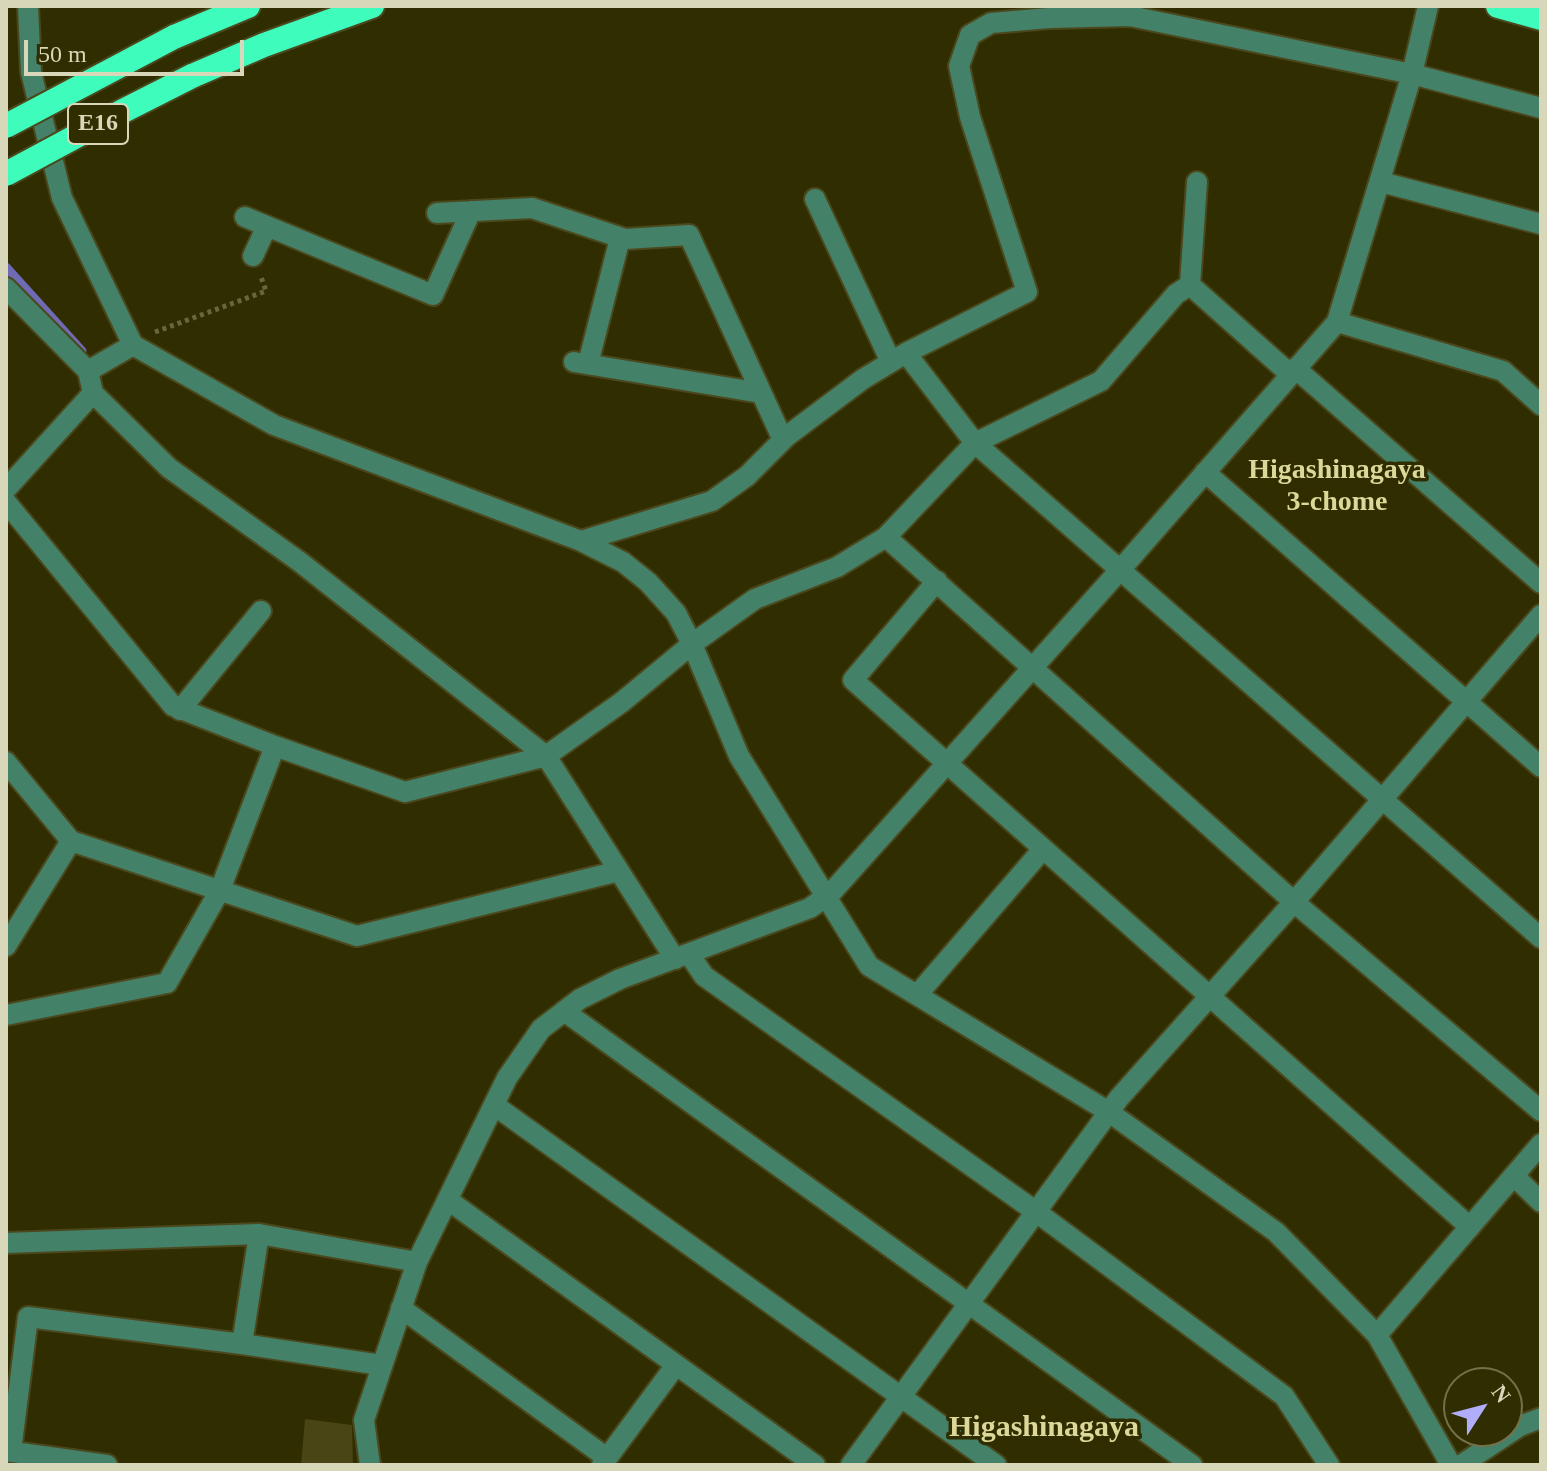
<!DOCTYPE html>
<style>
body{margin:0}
#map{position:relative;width:1547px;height:1471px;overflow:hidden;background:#302d00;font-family:Georgia,serif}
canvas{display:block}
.frame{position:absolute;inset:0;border:8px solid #d9d7b9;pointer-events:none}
.north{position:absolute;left:1443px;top:1367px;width:80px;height:80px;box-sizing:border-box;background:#302d00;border:2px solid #74714a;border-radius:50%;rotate:54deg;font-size:22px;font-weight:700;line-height:32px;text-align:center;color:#d9d7b9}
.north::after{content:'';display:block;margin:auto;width:28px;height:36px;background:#b0aefa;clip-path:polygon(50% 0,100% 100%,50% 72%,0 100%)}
.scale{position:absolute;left:24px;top:40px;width:220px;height:36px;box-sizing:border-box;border:4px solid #d9d7b9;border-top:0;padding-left:10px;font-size:24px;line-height:28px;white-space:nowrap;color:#d9d7b9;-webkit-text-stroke:6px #302d00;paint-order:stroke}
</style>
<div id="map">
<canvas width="1547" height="1471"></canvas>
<div class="frame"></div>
<div class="north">N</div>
<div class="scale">50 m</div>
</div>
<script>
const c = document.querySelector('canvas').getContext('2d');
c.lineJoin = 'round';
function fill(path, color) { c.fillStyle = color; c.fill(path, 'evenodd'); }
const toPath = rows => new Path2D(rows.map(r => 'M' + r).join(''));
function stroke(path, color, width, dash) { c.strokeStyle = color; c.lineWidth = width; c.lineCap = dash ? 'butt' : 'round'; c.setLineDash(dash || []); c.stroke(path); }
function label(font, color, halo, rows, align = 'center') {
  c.font = font + ' Georgia,serif'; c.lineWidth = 7; c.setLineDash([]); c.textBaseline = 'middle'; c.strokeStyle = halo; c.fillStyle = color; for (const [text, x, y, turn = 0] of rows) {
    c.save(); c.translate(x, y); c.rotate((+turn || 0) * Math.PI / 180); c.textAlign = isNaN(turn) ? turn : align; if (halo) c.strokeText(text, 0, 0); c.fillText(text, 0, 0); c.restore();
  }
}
fill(toPath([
 [305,1419,352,1425,353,1465,301,1465]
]), '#494515');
stroke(toPath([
 [6,267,82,351]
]), '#6f6ab4', 9);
const minor = toPath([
 [28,6,31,72,62,198,133,345,274,425,581,541,623,562,648,582,676,613,692,644,739,756,869,966,1109,1112,1276,1232,1377,1335,1451,1465],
 [1381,182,1541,224],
 [815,199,891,362],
 [437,213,532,208,625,239,689,235,783,440],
 [245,217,433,295,471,211],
 [253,256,267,226],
 [1190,285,1197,182],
 [6,288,88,371],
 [1337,322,1503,371,1541,405],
 [906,353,975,443,1541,938],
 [574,362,761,393],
 [588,364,620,238],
 [1295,368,1541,583],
 [93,393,169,468,300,562,546,756,675,959],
 [1205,472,1541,767],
 [6,489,93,393,88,371,133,345],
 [6,502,173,706,275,746,405,792,546,756,622,702,692,644,755,599,837,567,886,537,975,443,1101,381,1176,294,1190,285,1290,374],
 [886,537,1294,902,1541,1111],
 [581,541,712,501,747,476,787,436,863,379,906,353,1027,292,970,117,959,66,970,35,991,23,1049,18,1130,16,1412,74,1541,108],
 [937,581,853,680,1470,1227],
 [180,710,261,611],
 [6,762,71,841,357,936,619,871],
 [6,946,71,841],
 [689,954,704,976,1035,1211,1284,1396,1329,1465],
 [918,994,1043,849],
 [564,1011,1192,1465],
 [6,1015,167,983,220,890,275,746],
 [494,1105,996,1465],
 [1514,1176,1541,1202],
 [448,1200,815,1465],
 [6,1243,259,1234,417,1262],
 [401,1308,607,1458],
 [1377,1335,1541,1144],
 [242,1344,259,1234],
 [6,1451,107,1465],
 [11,1451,28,1317,242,1344,381,1365],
 [370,1465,364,1420,417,1262,507,1078,541,1029,580,999,620,979,810,908,831,893,1120,570,1337,322,1412,74,1428,6],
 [602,1465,676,1365],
 [851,1465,1119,1098,1294,902,1541,615],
 [1461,1465,1520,1426,1541,1418]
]);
const highway = toPath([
 [1498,6,1541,18],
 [174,37,248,6],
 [192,76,264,45,372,6]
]);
stroke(minor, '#4b481e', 24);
stroke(highway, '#4b481e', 28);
stroke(toPath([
 [155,332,266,291,261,277]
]), '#69663e', 5, [4, 4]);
stroke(minor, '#438268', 20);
stroke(highway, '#3efcbc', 24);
const highwayBridge = toPath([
 [6,126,174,37],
 [6,174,121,112,192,76]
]);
stroke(highwayBridge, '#4b481e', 28, []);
stroke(highwayBridge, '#3efcbc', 24);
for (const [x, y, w] of [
 [98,124,60]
]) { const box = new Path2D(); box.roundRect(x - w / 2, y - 20, w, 40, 6); c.fillStyle = '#302d00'; c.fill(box); stroke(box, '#d9d7b9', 2); }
label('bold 24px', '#d9d7b9', null, [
 ["E16",98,124]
]);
label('bold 28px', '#dcd899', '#302d00', [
 ["Higashinagaya",1337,471],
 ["3-chome",1337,503]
]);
label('bold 30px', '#dcd899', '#302d00', [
 ["Higashinagaya",1044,1428]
]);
</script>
